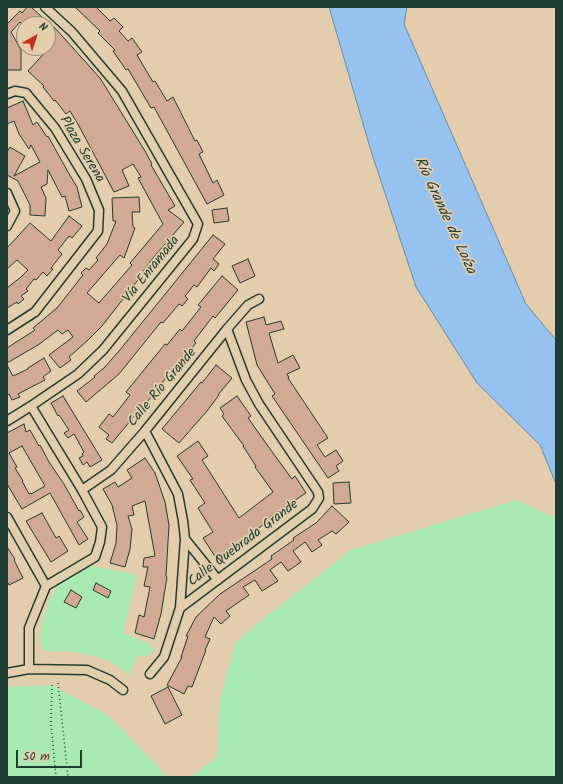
<!DOCTYPE html>
<meta charset="utf-8">
<style>
body{margin:0}
#map{position:relative;width:563px;height:784px;overflow:hidden;background:#e4cdad;font-family:Kalam,sans-serif}
canvas{display:block}
.frame{position:absolute;inset:0;border:8px solid #1f3d34;pointer-events:none}
.north{position:absolute;left:16px;top:16px;width:40px;height:40px;box-sizing:border-box;background:#e4cdad;border:1px solid #95937d;border-radius:50%;rotate:39deg;font-size:11px;font-weight:700;line-height:16px;text-align:center;color:#1f3d34}
.north::after{content:'';display:block;margin:auto;width:14px;height:18px;background:#c8321e;clip-path:polygon(50% 0,100% 100%,50% 72%,0 100%)}
.scale{position:absolute;left:16px;top:750px;width:66px;height:18px;box-sizing:border-box;border:2px solid #1f3d34;border-top:0;padding-left:5px;font-size:12px;line-height:14px;white-space:nowrap;color:#1f3d34;-webkit-text-stroke:3px #e4cdad;paint-order:stroke}
</style>
<div id="map">
<canvas width="563" height="784"></canvas>
<div class="frame"></div>
<div class="north">N</div>
<div class="scale">50 m</div>
</div>
<script>
const c = document.querySelector('canvas').getContext('2d');
c.lineJoin = 'round';
function fill(path, color) { c.fillStyle = color; c.fill(path, 'evenodd'); }
const toPath = rows => new Path2D(rows.map(r => 'M' + r).join(''));
function stroke(path, color, width, dash) { c.strokeStyle = color; c.lineWidth = width; c.lineCap = dash ? 'butt' : 'round'; c.setLineDash(dash || []); c.stroke(path); }
function label(font, color, halo, rows, align = 'center') {
  c.font = font + ' Kalam,sans-serif'; c.lineWidth = 3.5; c.setLineDash([]); c.textBaseline = 'middle'; c.strokeStyle = halo; c.fillStyle = color; for (const [text, x, y, turn = 0] of rows) {
    c.save(); c.translate(x, y); c.rotate((+turn || 0) * Math.PI / 180); c.textAlign = isNaN(turn) ? turn : align; if (halo) c.strokeText(text, 0, 0); c.fillText(text, 0, 0); c.restore();
  }
}
fill(toPath([
 [516,500,556,518,556,777,190,777,217,757,220,700,235,644,259,622,351,550],
 [91,566,129,573,137,576,123,633,150,644,151,647,156,649,148,655,137,657,132,668,130,676,122,669,109,661,97,657,76,652,44,651,40,641,41,626,49,600,56,588,66,580],
 [52,685,109,716,168,777,7,777,7,687]
]), '#a9e9b2');
const water = toPath([
 [329,7,407,7,404,24,526,304,556,340,556,484,540,445,477,383,416,287,371,151,329,7]
]);
fill(water, '#95c2ef');
stroke(water, '#668da4', 1);
const building = toPath([
 [27,7,31,7,43,18,38,24,22,24,20,22,11,32,21,50,21,70,7,70,7,24,20,11,22,13,27,7],
 [75,7,96,7,110,21,114,18,123,27,119,31,128,41,132,38,142,52,137,55,153,82,155,81,167,101,173,97,195,141,197,140,203,152,199,154,213,183,217,180,224,195,207,204,154,107,151,108,128,69,126,70,113,51,115,50,98,33,100,31,75,7],
 [48,26,51,30,54,27,100,78,145,151,152,164,151,165,175,206,168,210,184,222,153,258,140,276,141,276,102,326,88,340,69,357,71,360,60,368,49,355,73,337,68,330,62,334,58,330,38,345,7,363,7,348,35,330,33,328,57,308,83,275,81,273,86,268,89,270,98,260,96,258,107,244,116,221,113,221,112,198,139,197,140,212,132,212,133,227,135,228,124,258,120,255,87,293,99,303,132,265,130,263,163,224,138,178,141,177,133,164,122,170,129,186,114,192,79,126,70,111,66,114,55,100,54,101,43,87,44,86,28,71,48,49,48,26],
 [23,101,33,125,37,122,47,137,48,136,68,172,77,187,82,207,69,211,65,196,62,197,48,170,47,184,41,187,46,198,45,216,30,215,30,205,18,181,7,175,7,152,10,147,25,156,14,176,40,162,31,145,29,149,19,134,14,121,7,124,7,108,23,101],
 [227,208,229,221,214,223,212,210,227,208],
 [69,216,82,226,72,238,69,236,58,250,62,254,51,268,53,269,47,276,43,272,36,280,34,279,26,289,28,291,21,296,24,299,18,304,17,302,7,308,7,288,21,277,28,270,17,260,7,269,7,248,30,223,51,241,69,216],
 [213,235,225,244,213,259,219,264,214,271,211,268,197,287,194,285,185,296,188,299,182,306,179,304,163,323,161,322,119,374,86,402,77,391,95,377,94,376,104,368,119,351,213,235],
 [248,259,255,276,240,283,232,266,248,259],
 [222,276,238,290,215,318,213,316,194,341,196,343,185,357,183,356,141,410,140,409,112,443,106,439,109,435,99,427,109,414,113,417,130,395,126,392,165,344,167,345,180,329,182,331,201,307,198,305,222,276],
 [264,317,266,325,281,321,284,329,269,333,278,363,293,355,300,368,287,374,289,378,288,378,328,438,317,445,325,457,336,450,343,461,336,466,339,471,328,478,272,396,275,394,257,365,246,322,264,317],
 [44,358,51,371,43,377,45,380,18,394,20,397,12,400,9,394,7,395,7,365,13,376,28,369,28,368,44,358],
 [216,365,232,378,218,395,219,395,207,411,179,443,162,429,201,382,202,383,216,365],
 [63,396,102,460,90,467,87,462,83,465,79,458,83,456,82,454,84,452,74,434,68,438,64,433,69,430,59,415,58,416,51,403,63,396],
 [237,396,251,416,248,418,273,453,292,479,295,476,306,493,268,518,269,520,251,534,216,558,203,538,213,532,198,508,205,503,190,480,193,479,177,456,198,441,208,456,202,460,239,518,273,492,255,467,256,466,243,446,244,446,222,416,224,414,220,408,237,396],
 [24,424,26,432,30,430,39,446,40,445,49,462,64,484,79,511,80,510,84,517,77,522,88,539,79,545,50,493,22,509,7,484,7,433,24,424],
 [22,446,45,486,31,494,31,493,29,494,22,481,23,481,15,468,17,467,9,453,22,446],
 [145,458,155,473,165,502,169,525,166,576,167,577,161,614,154,639,135,633,139,615,144,617,150,587,144,586,148,567,143,567,144,558,155,556,145,501,132,506,134,515,128,516,132,529,130,549,125,567,110,563,116,543,117,525,112,505,103,489,115,482,118,487,132,478,127,470,145,458],
 [349,482,351,503,334,504,333,483,349,482],
 [332,506,349,522,336,534,332,531,318,540,322,545,312,552,305,542,293,551,301,562,288,571,281,562,270,570,278,581,262,591,255,580,243,587,249,595,226,611,230,616,221,624,214,617,205,637,210,639,205,650,206,650,192,687,188,686,184,694,167,685,182,657,181,657,188,636,186,636,196,617,220,594,272,559,271,556,294,540,293,538,316,523,332,506],
 [42,513,56,538,59,536,68,551,51,562,26,521,42,513],
 [7,547,15,559,14,560,23,578,9,585,7,581,7,547],
 [96,583,111,591,108,598,93,590,96,583],
 [71,590,82,597,76,608,64,602,71,590],
 [168,687,182,715,165,724,151,696,168,687]
]);
fill(building, '#d1a994');
stroke(building, '#1f3d34', 1);
const street = toPath([
 [7,94,15,91,26,93,55,128,86,179,99,210,98,231,35,312,7,330],
 [7,193,15,211,7,226],
 [31,406,82,490,102,527,100,542,95,557,46,586],
 [7,421,31,406,78,374,103,350,193,239,198,224,122,91,72,32,45,7],
 [145,431,178,494,183,521,185,539,180,608],
 [82,490,111,470,145,431,227,329,248,305,259,299],
 [7,517,46,586,29,628,29,669],
 [185,539,218,580],
 [7,673,29,669,87,670,110,680,123,690],
 [150,674,164,657,180,608,312,509,319,498,318,492,259,404,246,380,227,329]
]);
stroke(street, '#1f3d34', 11);
stroke(toPath([
 [58,683,68,777],
 [52,685,51,724,56,777]
]), '#1f3d34', 1.5, [1, 3]);
stroke(street, '#e4cdad', 8);
label('14px', '#1f3d34', '#e4cdad', [
 ["Plaza Serena",81,150,59],
 ["Vía Enramada",152,270,-51],
 ["Calle Río Grande",163,388,-50],
 ["Calle Quebrada Grande",244,544,-37]
]);
label('italic 15px', '#25443d', '#e4cdad', [
 ["Río Grande de Loíza",444,216,65]
]);
</script>
